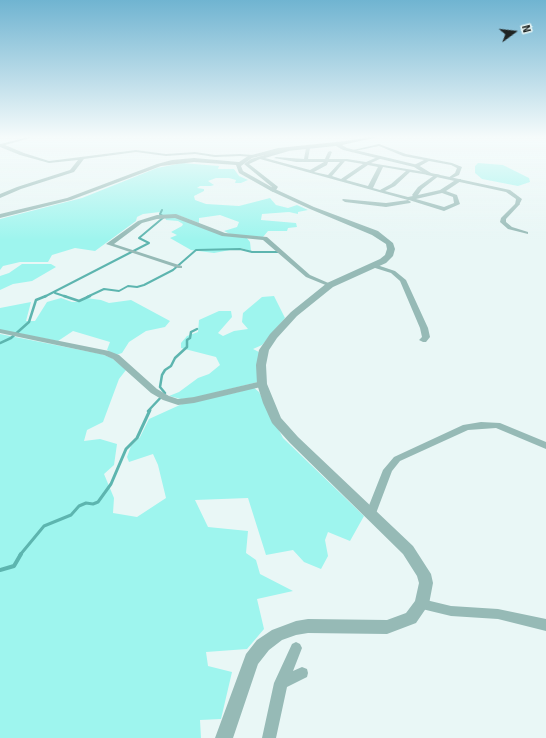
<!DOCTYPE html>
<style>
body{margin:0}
#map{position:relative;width:546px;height:738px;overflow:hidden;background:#e9f7f6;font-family:Signika,sans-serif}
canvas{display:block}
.north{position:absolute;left:494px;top:12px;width:40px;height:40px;-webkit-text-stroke:3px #e9f7f6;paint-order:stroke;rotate:75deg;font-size:11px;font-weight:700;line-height:16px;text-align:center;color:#1f2423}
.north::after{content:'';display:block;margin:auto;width:14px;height:18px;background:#1f2423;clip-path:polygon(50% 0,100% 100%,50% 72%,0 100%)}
</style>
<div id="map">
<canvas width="546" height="738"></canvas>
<div class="north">N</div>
</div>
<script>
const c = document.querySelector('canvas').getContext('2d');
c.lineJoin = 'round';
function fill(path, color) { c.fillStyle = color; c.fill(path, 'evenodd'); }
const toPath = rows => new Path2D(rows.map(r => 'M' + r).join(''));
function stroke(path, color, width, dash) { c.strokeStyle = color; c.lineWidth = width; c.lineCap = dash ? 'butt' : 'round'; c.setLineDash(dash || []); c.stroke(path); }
fill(toPath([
 [182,163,219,166,218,169,234,169,239,176,248,180,241,183,235,183,236,180,229,178,216,178,208,181,214,185,211,186,200,186,197,188,204,189,204,191,194,196,195,200,206,204,239,206,270,198,276,205,288,208,297,205,308,210,298,212,298,214,289,212,262,214,261,220,296,223,297,227,288,228,287,231,268,231,263,237,232,235,224,231,237,227,239,222,220,215,199,218,199,223,178,215,162,215,160,212,143,214,137,217,136,221,95,251,75,248,52,255,48,262,20,262,3,266,0,270,0,219,82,198,157,168],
 [478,163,503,165,529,178,530,182,518,186,482,179,475,173,475,166],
 [173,216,216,232,246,237,250,242,251,251,241,248,214,253,191,250,170,238,177,235,171,232,182,226,183,224,178,221,166,220,165,217],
 [22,264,51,264,56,267,32,281,13,284,0,290,0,276,9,273],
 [274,296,285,318,262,345,253,349,259,352,258,382,197,397,181,399,169,396,179,392,198,378,209,374,220,365,216,357,181,348,181,343,187,336,198,332,199,320,219,311,231,311,232,317,218,333,223,336,234,331,248,329,242,322,243,313,262,297],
 [61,298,72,302,78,302,86,298,101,300,109,303,131,300,170,321,165,327,146,331,129,342,122,353,116,355,107,350,110,342,73,331,58,341,0,330,0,308,31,302,26,321,35,321,47,302],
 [0,334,101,354,112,358,126,370,119,379,103,422,87,430,84,441,100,439,117,444,114,465,104,474,114,498,113,513,137,517,166,498,158,465,153,454,129,462,127,457,131,446,140,437,149,419,182,404,239,392,253,387,259,392,283,438,364,516,350,541,328,532,325,540,328,556,321,569,304,562,293,550,266,555,248,498,195,500,208,527,248,531,246,553,256,560,260,574,293,591,257,599,264,629,247,649,206,652,208,666,232,672,221,719,200,720,201,738,0,738]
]), '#9ef5ee');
stroke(toPath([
 [55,293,67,297],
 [44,297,149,243,139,238,164,217,160,214,162,210],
 [87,297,104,289,119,291,128,286,137,287,144,285,173,270,196,250,240,249,252,252,278,252]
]), '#5db5af', 2);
stroke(toPath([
 [64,296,79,301,90,296],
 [0,343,11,338,29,322,36,300,46,296],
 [148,411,165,393,160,387,162,375,165,370,171,366,175,358,187,347,187,340,190,338,191,332,197,329]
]), '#5db5af', 2.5);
stroke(toPath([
 [20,555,44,526,71,515,79,506,86,503,93,504,98,502,111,484,126,449,137,438,150,410]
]), '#5db5af', 3);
stroke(toPath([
 [0,570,14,566,21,554]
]), '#5db5af', 4);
fill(toPath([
 [29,137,34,137,5,145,24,153,49,161,136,150,166,154,195,152,215,155,240,154,253,155,255,156,253,157,240,156,215,157,195,154,166,156,136,152,84,159,74,172,21,189,0,198,0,194,17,187,70,170,78,160,49,163,20,155,0,147,0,144,29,137],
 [379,144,406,154,452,163,462,167,459,175,450,179,448,178,455,173,457,168,451,165,429,161,418,167,414,167,414,165,424,160,403,156,379,146,355,151,353,150,379,144],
 [308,147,310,148,308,159,325,159,328,152,330,151,332,152,329,159,347,159,366,162,380,156,382,157,382,158,371,163,431,173,431,174,429,175,410,172,395,186,385,191,408,197,413,196,412,195,418,187,436,174,440,175,422,189,418,195,440,190,457,179,461,179,461,181,446,191,457,195,460,204,444,211,409,200,408,200,411,202,410,203,386,207,345,202,342,200,343,199,386,203,408,200,260,159,249,164,277,186,278,187,276,190,273,192,270,190,272,187,244,164,251,159,284,149,286,148,289,149,289,151,265,158,310,170,324,162,296,162,274,158,276,157,304,159,306,148,308,147],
 [345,161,363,164,341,179,332,176,345,161],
 [328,162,340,162,328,175,314,172,327,165,328,162],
 [368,165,378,167,368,186,346,180,368,165],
 [383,167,406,171,391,184,380,190,373,188,383,167],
 [442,193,453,197,454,203,444,207,416,199,442,193],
 [517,202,520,204,506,219,506,222,512,227,528,232,528,234,508,229,500,222,501,218,517,202],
 [176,214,225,233,267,237,310,275,333,285,330,287,328,286,306,277,263,240,222,236,175,218,157,219,142,223,114,244,182,266,182,268,178,268,106,244,138,221,157,215,176,214],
 [374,264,395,271,406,280,428,328,430,337,426,342,423,342,419,340,422,337,420,328,400,281,391,273,372,267,372,265,374,264],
 [0,329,109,351,119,355,157,389,169,396,178,399,194,397,262,381,266,384,265,386,194,403,178,405,163,400,151,393,113,359,104,355,0,333,0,329],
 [481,422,500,423,546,442,546,449,496,428,468,430,400,461,392,471,375,516,371,517,367,516,366,513,383,470,394,457,463,425,481,422],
 [422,599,451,606,498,609,546,619,546,631,498,619,451,616,422,609,418,608,416,604,418,600,422,599],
 [296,642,300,644,302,648,293,671,302,667,307,669,308,673,307,677,287,687,276,738,262,738,274,683,292,644,296,642]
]), '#96bab6');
fill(toPath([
 [370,137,378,137,342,145,347,148,418,165,431,173,510,190,522,199,519,205,515,205,516,199,506,192,427,175,414,167,343,150,336,146,278,152,252,158,241,166,243,171,275,189,314,207,378,231,393,243,395,249,393,256,386,263,333,287,297,316,277,338,269,350,266,365,267,384,281,418,298,437,413,546,431,574,433,583,429,604,416,623,387,634,308,633,296,635,282,640,269,650,258,664,233,738,215,738,246,654,257,640,272,630,296,621,308,619,387,620,406,613,415,601,419,583,417,576,403,554,290,443,272,423,263,403,257,384,256,365,259,350,270,334,291,312,327,283,380,259,385,255,387,249,386,244,372,235,310,209,271,191,239,173,236,165,194,162,161,166,71,200,0,218,0,214,67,198,157,164,172,160,194,158,239,162,248,156,278,148,346,141,370,137]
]), '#96bab6');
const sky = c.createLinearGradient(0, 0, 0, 240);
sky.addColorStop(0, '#70b4d1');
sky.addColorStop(0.57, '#f5fbfb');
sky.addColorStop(1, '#f5fbfb00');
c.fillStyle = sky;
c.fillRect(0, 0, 546, 240);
</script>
